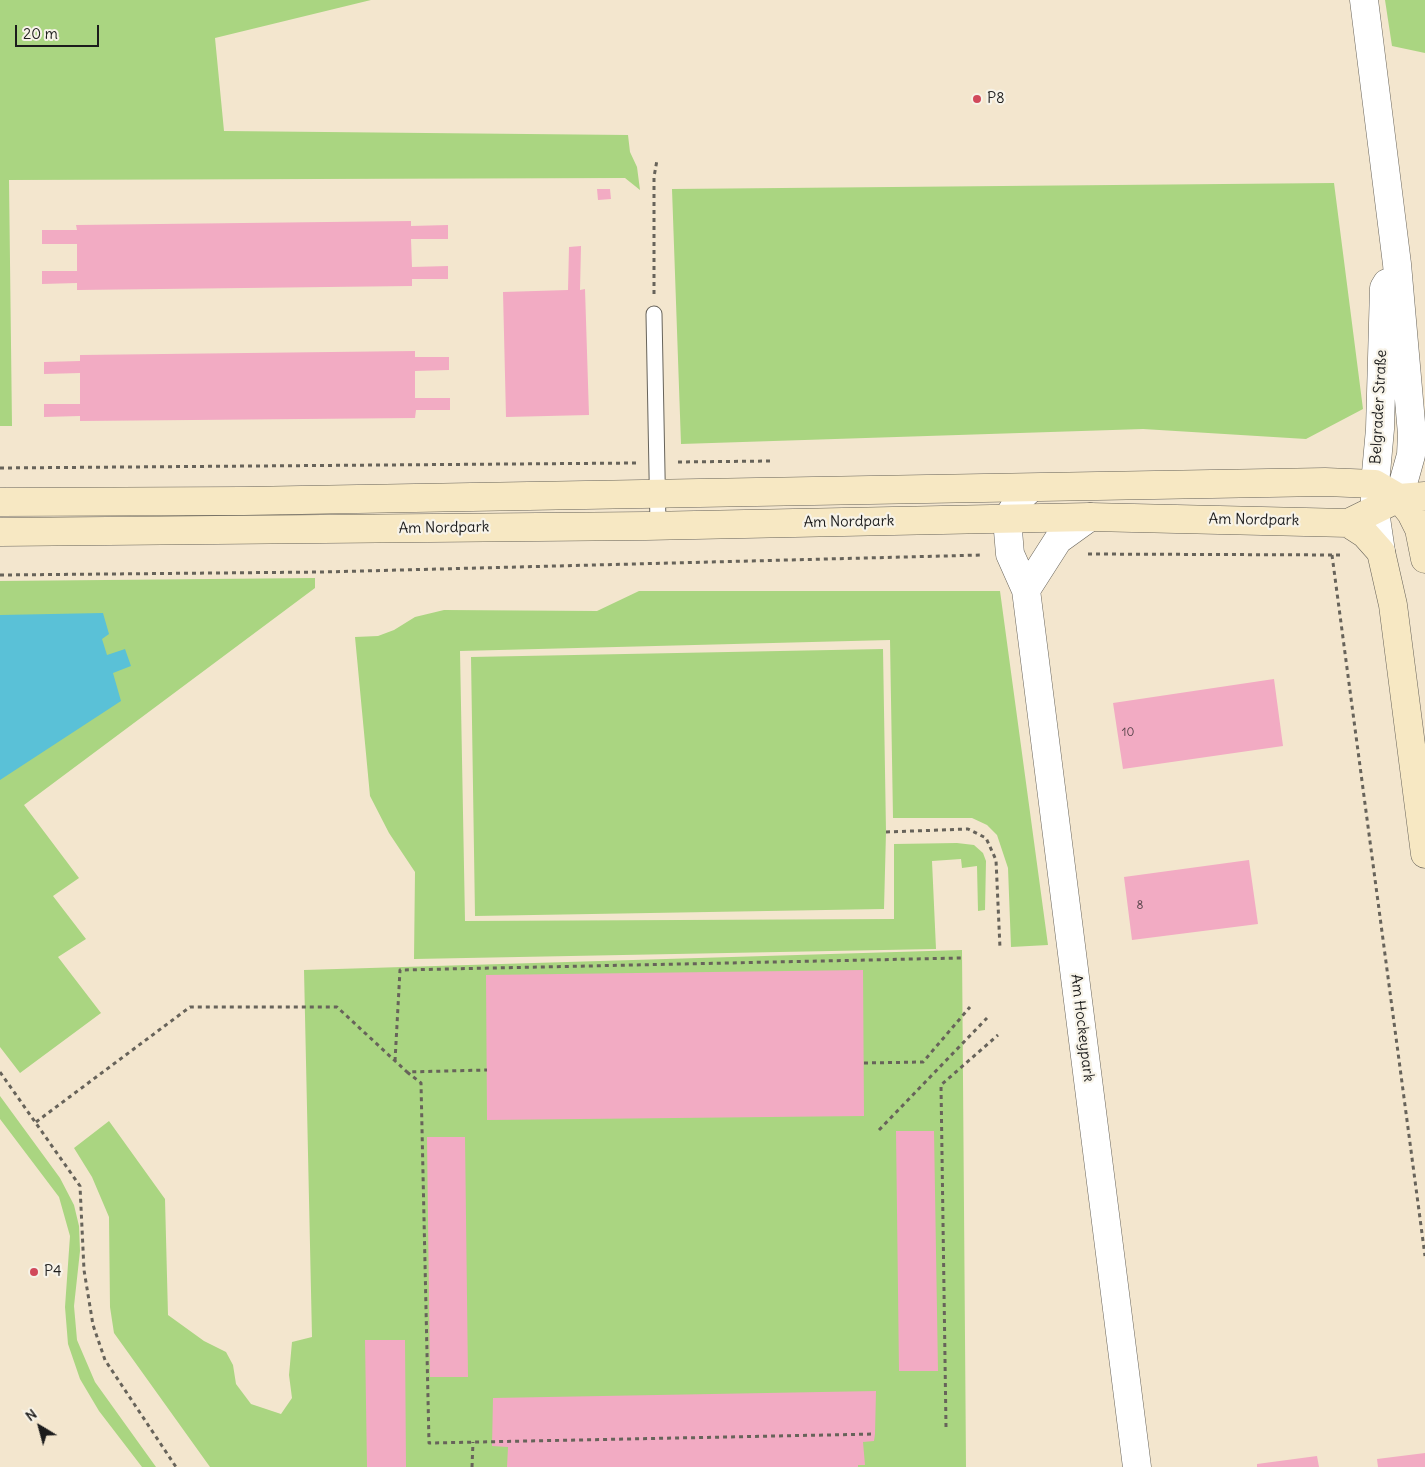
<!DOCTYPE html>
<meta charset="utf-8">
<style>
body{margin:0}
#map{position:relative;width:1425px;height:1467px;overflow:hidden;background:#f3e6ce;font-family:Delius,sans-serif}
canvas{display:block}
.north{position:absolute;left:15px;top:1402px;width:50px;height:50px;-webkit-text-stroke:4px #f7f3e8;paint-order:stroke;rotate:323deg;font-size:14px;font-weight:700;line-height:20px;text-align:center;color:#1c1c1c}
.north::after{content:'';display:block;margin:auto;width:18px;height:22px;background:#1c1c1c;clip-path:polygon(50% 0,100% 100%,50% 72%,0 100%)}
.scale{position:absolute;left:15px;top:25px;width:84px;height:22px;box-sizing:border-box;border:2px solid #1c1c1c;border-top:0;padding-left:6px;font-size:15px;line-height:18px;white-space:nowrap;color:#1c1c1c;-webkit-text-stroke:4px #f7f3e8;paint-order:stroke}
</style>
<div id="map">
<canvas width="1425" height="1467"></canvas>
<div class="north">N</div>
<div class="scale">20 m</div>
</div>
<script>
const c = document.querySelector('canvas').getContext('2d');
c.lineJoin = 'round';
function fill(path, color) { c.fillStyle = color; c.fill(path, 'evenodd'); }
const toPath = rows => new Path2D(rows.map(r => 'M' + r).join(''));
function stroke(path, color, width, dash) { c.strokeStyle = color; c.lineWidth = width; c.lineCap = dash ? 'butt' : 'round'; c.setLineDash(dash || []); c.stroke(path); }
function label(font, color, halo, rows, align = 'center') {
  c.font = font + ' Delius,sans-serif'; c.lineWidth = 4.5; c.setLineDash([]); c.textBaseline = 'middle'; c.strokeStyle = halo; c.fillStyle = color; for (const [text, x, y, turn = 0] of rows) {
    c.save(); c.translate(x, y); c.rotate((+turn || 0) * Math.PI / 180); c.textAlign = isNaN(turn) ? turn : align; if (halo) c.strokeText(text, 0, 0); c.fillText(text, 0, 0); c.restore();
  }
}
fill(toPath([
 [0,0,371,0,215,38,224,131,628,135,630,152,637,167,640,190,625,178,9,180,12,426,0,426],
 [1385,0,1425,0,1425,53,1392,46],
 [1334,183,1363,409,1306,439,1143,429,681,444,672,189],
 [315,578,315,588,24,805,79,878,53,896,86,939,58,957,101,1013,20,1073,0,1047,0,581],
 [639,591,1000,591,1048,945,1011,947,1008,868,997,835,987,825,972,818,893,818,890,640,460,651,465,921,894,919,894,844,957,843,974,845,983,853,986,861,985,910,978,911,977,866,962,868,961,859,932,861,936,949,414,959,415,872,389,833,370,796,355,637,378,636,394,630,415,617,444,610,597,611],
 [883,649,886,832,884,909,475,916,471,657],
 [962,950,966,1467,210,1467,114,1333,110,1307,109,1217,92,1177,74,1148,109,1121,165,1199,168,1315,204,1341,226,1352,233,1365,236,1384,251,1404,281,1414,292,1398,289,1375,292,1342,312,1337,304,970],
 [0,1096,60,1178,74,1205,79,1226,80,1251,74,1306,77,1340,95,1382,156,1467,142,1467,99,1411,80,1379,68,1344,65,1307,70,1236,59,1197,0,1119]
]), '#aad581');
fill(toPath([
 [103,613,109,634,102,639,107,655,125,649,131,666,113,673,121,701,0,780,0,615]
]), '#5ac1d7');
fill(toPath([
 [597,189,610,189,611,199,598,200],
 [411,221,411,226,448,225,448,239,411,239,412,267,448,266,448,279,412,279,412,286,77,290,77,283,42,284,42,271,77,271,77,244,42,244,42,230,77,230,76,225],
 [581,246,580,290,585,289,589,415,506,417,503,292,568,290,569,247],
 [415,351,415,357,449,357,449,370,415,371,415,398,450,398,450,410,416,410,415,418,80,421,80,416,44,417,44,404,80,404,80,373,44,374,44,362,80,361,80,355],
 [1274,679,1283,746,1123,769,1113,703],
 [1249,860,1258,924,1132,940,1124,877],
 [863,970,864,1116,487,1120,486,975],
 [896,1131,934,1131,938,1371,899,1371],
 [427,1137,465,1137,468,1377,430,1377],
 [365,1340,405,1340,406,1467,367,1467],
 [876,1391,875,1434,874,1441,863,1442,865,1465,858,1465,858,1467,507,1467,508,1447,492,1446,493,1398],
 [1425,1453,1425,1467,1378,1467,1377,1459],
 [1317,1456,1319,1467,1257,1467,1257,1464]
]), '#f2abc3');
const lane = toPath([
 [654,314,658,525]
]);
const street = toPath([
 [1364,0,1397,264,1412,434,1411,455,1399,498],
 [1031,488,1020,498,1007,519,1010,554,1026,590,1137,1467],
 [1381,552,1375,511,1375,484,1380,429,1384,288,1387,283],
 [1026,590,1058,540,1090,517]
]);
const secondary = toPath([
 [0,502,244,501,1325,482,1375,484,1399,498,1411,513,1419,529,1425,559],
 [1348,523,1399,498,1425,496],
 [0,532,646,526,1090,517,1348,523,1365,534,1381,552,1393,605,1425,854]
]);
stroke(lane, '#67635a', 17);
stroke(street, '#67635a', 29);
stroke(secondary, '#67635a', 29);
stroke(toPath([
 [654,294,654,177,657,160],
 [678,462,772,461],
 [0,468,637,463],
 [1088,554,1344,555],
 [1332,555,1425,1256],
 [0,575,323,572,982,555],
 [886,832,968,829,986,838,996,860,1000,948],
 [395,1061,400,970,961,958],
 [864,1063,923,1062,970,1007],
 [0,1072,80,1186,84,1270,93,1325,105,1360,176,1467],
 [407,1072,421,1083,429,1443,875,1434],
 [36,1122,190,1007,337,1007,407,1072,487,1070],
 [879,1130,987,1018],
 [946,1427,941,1085,998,1035],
 [472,1467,473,1442]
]), '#67635a', 3, [4, 4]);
stroke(lane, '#fff', 15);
stroke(street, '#fff', 28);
stroke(secondary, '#f7e8c3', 28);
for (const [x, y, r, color] of [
 [977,99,5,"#d1495b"],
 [34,1272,5,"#d1495b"]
]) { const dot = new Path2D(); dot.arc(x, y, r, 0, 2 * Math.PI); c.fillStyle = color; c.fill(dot); stroke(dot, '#f7f3e8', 2); }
label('12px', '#524046', null, [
 ["10",1128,733],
 ["8",1140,906]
]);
label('15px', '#1c1c1c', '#f7f3e8', [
 ["P8",987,99],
 ["P4",44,1272]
], 'left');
label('15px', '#1c1c1c', '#f7f3e8', [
 ["Belgrader Straße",1379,407,-87],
 ["Am Nordpark",1254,520,1],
 ["Am Nordpark",849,522,-1],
 ["Am Nordpark",444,528,-1],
 ["Am Hockeypark",1082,1028,83]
]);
</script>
